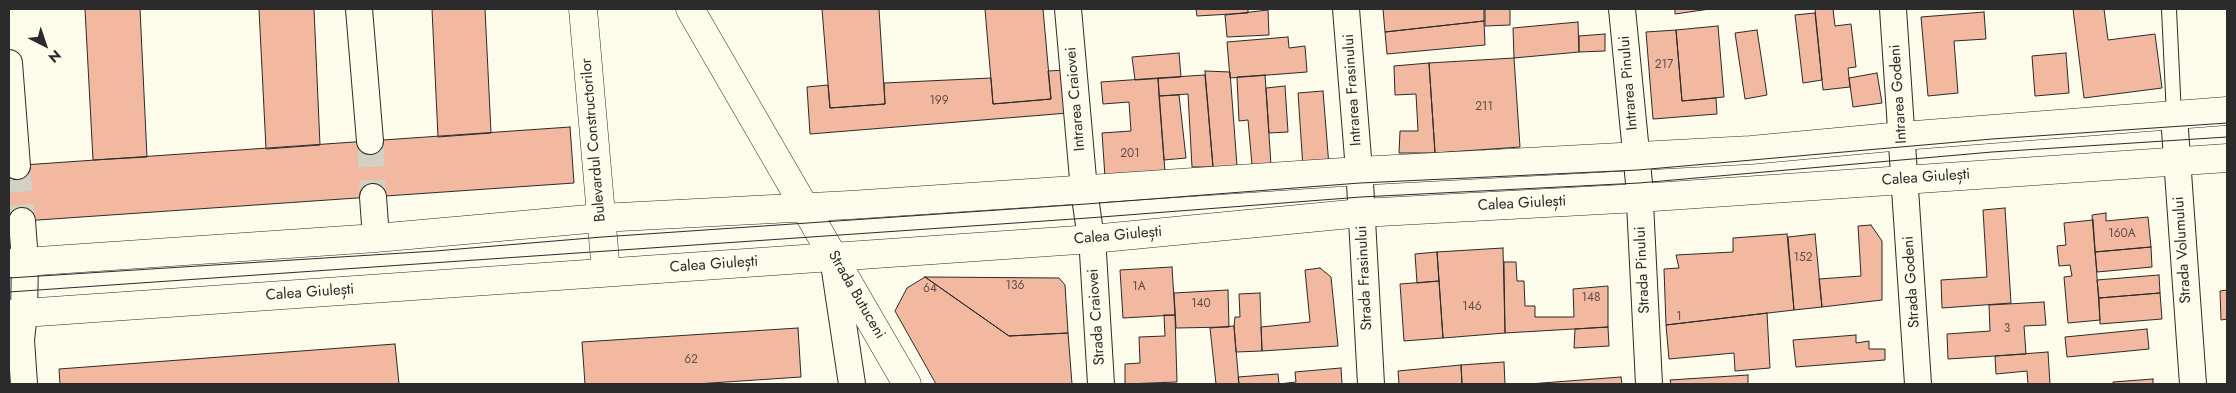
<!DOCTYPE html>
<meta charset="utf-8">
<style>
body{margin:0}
#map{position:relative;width:2236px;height:393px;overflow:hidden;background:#fdfbea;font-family:Jost,sans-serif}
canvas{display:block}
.frame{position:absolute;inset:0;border:10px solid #2b2b2b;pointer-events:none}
.north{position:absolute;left:20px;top:20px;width:50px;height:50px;-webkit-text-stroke:4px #fdfbea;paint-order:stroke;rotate:139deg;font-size:14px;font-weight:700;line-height:20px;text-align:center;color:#2b2b2b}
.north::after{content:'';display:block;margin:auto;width:18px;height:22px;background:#2b2b2b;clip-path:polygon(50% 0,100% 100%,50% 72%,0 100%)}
</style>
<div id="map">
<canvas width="2236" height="393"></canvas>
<div class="frame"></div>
<div class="north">N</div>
</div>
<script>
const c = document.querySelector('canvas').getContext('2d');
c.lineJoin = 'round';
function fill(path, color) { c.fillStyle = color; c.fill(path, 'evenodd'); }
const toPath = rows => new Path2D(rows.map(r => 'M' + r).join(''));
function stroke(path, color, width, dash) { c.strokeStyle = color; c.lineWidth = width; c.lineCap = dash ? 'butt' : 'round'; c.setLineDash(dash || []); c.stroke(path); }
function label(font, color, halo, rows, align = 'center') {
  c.font = font + ' Jost,sans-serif'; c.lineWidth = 4; c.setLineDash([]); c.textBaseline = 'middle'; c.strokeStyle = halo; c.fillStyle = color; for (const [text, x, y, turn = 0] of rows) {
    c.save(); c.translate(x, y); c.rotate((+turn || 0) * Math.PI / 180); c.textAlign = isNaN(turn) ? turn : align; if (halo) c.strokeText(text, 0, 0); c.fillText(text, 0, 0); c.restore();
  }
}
const building = toPath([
 [85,9,140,9,147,157,93,160,85,9],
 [259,9,314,9,320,145,266,149,259,9],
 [432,9,485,9,491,133,438,137,432,9],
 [822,9,879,9,885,104,830,108,822,9],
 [985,9,1043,9,1051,99,993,104,985,9],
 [1196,9,1248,9,1248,13,1197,16,1196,9],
 [1383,9,1484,9,1484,21,1385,32,1383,9],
 [1485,9,1510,9,1510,25,1485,26,1485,9],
 [1675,9,1710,9,1675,14,1675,9],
 [1815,9,1833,9,1835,26,1851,24,1856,67,1848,68,1850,87,1823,90,1815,9],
 [2073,9,2104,9,2108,40,2155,34,2162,88,2084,98,2073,9],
 [1268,10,1269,35,1227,37,1225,15,1268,10],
 [1984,12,1986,39,1954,41,1958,93,1928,96,1921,17,1984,12],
 [1815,13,1822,80,1803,83,1795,15,1815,13],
 [1484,21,1485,45,1387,54,1385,32,1484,21],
 [1578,22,1579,52,1514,58,1513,28,1578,22],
 [1718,26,1724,97,1682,101,1676,30,1718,26],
 [1676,30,1682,101,1716,98,1717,114,1653,119,1646,32,1676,30],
 [1757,30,1767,95,1745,99,1735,33,1757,30],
 [1605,34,1605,51,1579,52,1579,36,1605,34],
 [1288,37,1289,48,1305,46,1307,72,1230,78,1227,42,1288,37],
 [1179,53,1181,77,1135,80,1132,57,1179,53],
 [2066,53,2069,93,2035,96,2032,56,2066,53],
 [1514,58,1520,147,1435,153,1429,63,1514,58],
 [1429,63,1435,153,1399,153,1400,131,1418,131,1416,94,1395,95,1394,66,1429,63],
 [1065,70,1068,113,810,134,807,87,828,85,830,108,885,104,884,83,991,78,993,104,1051,99,1048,71,1065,70],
 [1205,71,1230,72,1237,166,1213,167,1205,71],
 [1877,73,1882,103,1853,107,1849,78,1877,73],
 [1205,75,1213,167,1192,167,1188,94,1159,96,1158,78,1205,75],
 [1265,75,1271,165,1252,165,1248,120,1239,121,1237,77,1265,75],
 [1158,78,1165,172,1105,177,1102,133,1131,131,1129,102,1103,104,1101,82,1158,78],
 [1285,86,1288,132,1269,133,1266,88,1285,86],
 [1323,91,1329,166,1303,168,1298,93,1323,91],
 [1179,95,1186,158,1164,160,1159,96,1179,95],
 [570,127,574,183,9,222,9,166,570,127],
 [2005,208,2011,303,1942,308,1941,280,1987,277,1983,210,2005,208],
 [2106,213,2106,221,2148,217,2151,247,2095,252,2092,215,2106,213],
 [2093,220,2100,320,2068,323,2064,277,2072,276,2070,265,2059,266,2057,246,2066,245,2064,223,2093,220],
 [1871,225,1882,241,1882,300,1822,307,1819,279,1861,276,1858,226,1871,225],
 [1787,234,1794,310,1666,325,1664,269,1679,268,1676,255,1733,252,1733,238,1787,234],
 [1815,234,1822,307,1794,310,1788,237,1815,234],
 [2151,247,2152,267,2097,272,2095,252,2151,247],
 [1503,248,1505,333,1443,338,1437,252,1503,248],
 [1437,252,1439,281,1417,283,1415,254,1437,252],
 [1504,262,1516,262,1517,281,1524,281,1525,306,1535,306,1535,317,1574,317,1573,289,1608,286,1608,327,1505,333,1504,262],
 [1172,267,1175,315,1123,318,1120,270,1172,267],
 [1320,268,1331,277,1338,346,1262,351,1261,327,1310,322,1305,270,1320,268],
 [2159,275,2160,293,2099,298,2097,280,2159,275],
 [925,277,1059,278,1065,285,1068,333,1009,336,925,277],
 [925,277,1009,336,1068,333,1072,384,936,384,895,311,907,288,925,277],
 [1439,281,1443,338,1404,341,1400,284,1439,281],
 [1228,290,1229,327,1176,328,1174,293,1228,290],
 [2227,290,2227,319,2221,320,2220,291,2227,290],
 [1260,293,1262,351,1236,352,1234,326,1235,317,1240,317,1239,294,1260,293],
 [2160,293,2162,319,2100,324,2099,298,2160,293],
 [2044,302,2046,325,2024,326,2026,354,1948,359,1947,334,1990,331,1989,305,2044,302],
 [1767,313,1770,368,1735,371,1734,353,1669,359,1666,325,1767,313],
 [1164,315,1175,315,1177,382,1125,384,1125,364,1140,363,1139,337,1165,336,1164,315],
 [1234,326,1239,384,1216,384,1210,328,1234,326],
 [1608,327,1609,346,1574,348,1575,329,1608,327],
 [798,328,801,377,696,384,585,384,582,342,798,328],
 [2147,329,2149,349,2067,357,2065,337,2147,329],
 [1856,335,1856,343,1869,341,1869,349,1885,349,1885,360,1796,367,1793,340,1856,335],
 [395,344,399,384,60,384,59,369,395,344],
 [2048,352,2050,384,2028,384,2027,371,1996,374,1995,356,2048,352],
 [1504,362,1505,384,1462,384,1461,365,1504,362],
 [1461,365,1462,384,1399,384,1398,371,1461,365],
 [1341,368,1342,384,1239,384,1238,377,1278,374,1279,384,1296,382,1295,372,1341,368],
 [1748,375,1748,384,1671,384,1670,380,1748,375],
 [1621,377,1622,384,1529,384,1621,377],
 [2153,379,2153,384,2113,384,2113,382,2153,379]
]);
fill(building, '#f2b8a0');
stroke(building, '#2b2b2b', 1);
stroke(toPath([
 [370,141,373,197],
 [17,166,22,221]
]), '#d3d1c4', 26, [26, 13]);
const lane = toPath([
 [2169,9,2174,116]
]);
const street = toPath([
 [359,9,370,141],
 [1068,9,1084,190,1093,253,1101,384],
 [1346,9,1360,183,1371,384],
 [1622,9,1639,183,1649,384],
 [1893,9,1918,384],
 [9,63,17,166],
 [2174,116,2193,384],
 [373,197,376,238],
 [22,221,25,261,24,313,21,340,24,384],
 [833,257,852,384]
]);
const secondary = toPath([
 [583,9,606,272],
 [690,9,907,384],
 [9,263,376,238,600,218,850,205,1359,171,1751,150,1902,136,2227,111],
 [9,314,1092,239,1361,213,1639,198,2227,158]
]);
stroke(lane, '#2b2b2b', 16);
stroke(street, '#2b2b2b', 28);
stroke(secondary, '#2b2b2b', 29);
stroke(lane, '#fdfbea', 14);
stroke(street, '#fdfbea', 26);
stroke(secondary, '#fdfbea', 28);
stroke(toPath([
 [9,278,435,251,602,237,1086,204,1360,183,1638,170,1992,139,2227,123],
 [9,292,1088,218,1361,197,1639,183,1992,152,2227,137]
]), '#2b2b2b', 1);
label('12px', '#5d4e48', null, [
 ["217",1664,65],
 ["199",939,101],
 ["211",1484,107],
 ["201",1130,154],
 ["160A",2122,234],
 ["152",1803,258],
 ["136",1015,286],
 ["1A",1139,287],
 ["64",930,289],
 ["148",1591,298],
 ["140",1201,304],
 ["146",1472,307],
 ["1",1679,317],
 ["3",2007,329],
 ["62",691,360]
]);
label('15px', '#2b2b2b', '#fdfbea', [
 ["Intrarea Pinului",1629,83,-95],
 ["Intrarea Frasinului",1353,90,-94],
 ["Intrarea Godeni",1899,94,-94],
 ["Intrarea Craiovei",1076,99,-95],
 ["Bulevardul Constructorilor",594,140,-95],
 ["Calea Giulești",1926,178,-4],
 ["Calea Giulești",1522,204,-3],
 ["Calea Giulești",1118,236,-5],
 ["Strada Volumului",2183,250,-94],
 ["Calea Giulești",714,265,-4],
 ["Strada Pinului",1643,270,-93],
 ["Strada Frasinului",1365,278,-93],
 ["Strada Godeni",1912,282,-94],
 ["Calea Giulești",310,293,-4],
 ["Strada Butuceni",856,295,60],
 ["Strada Craiovei",1097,317,-94]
]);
</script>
